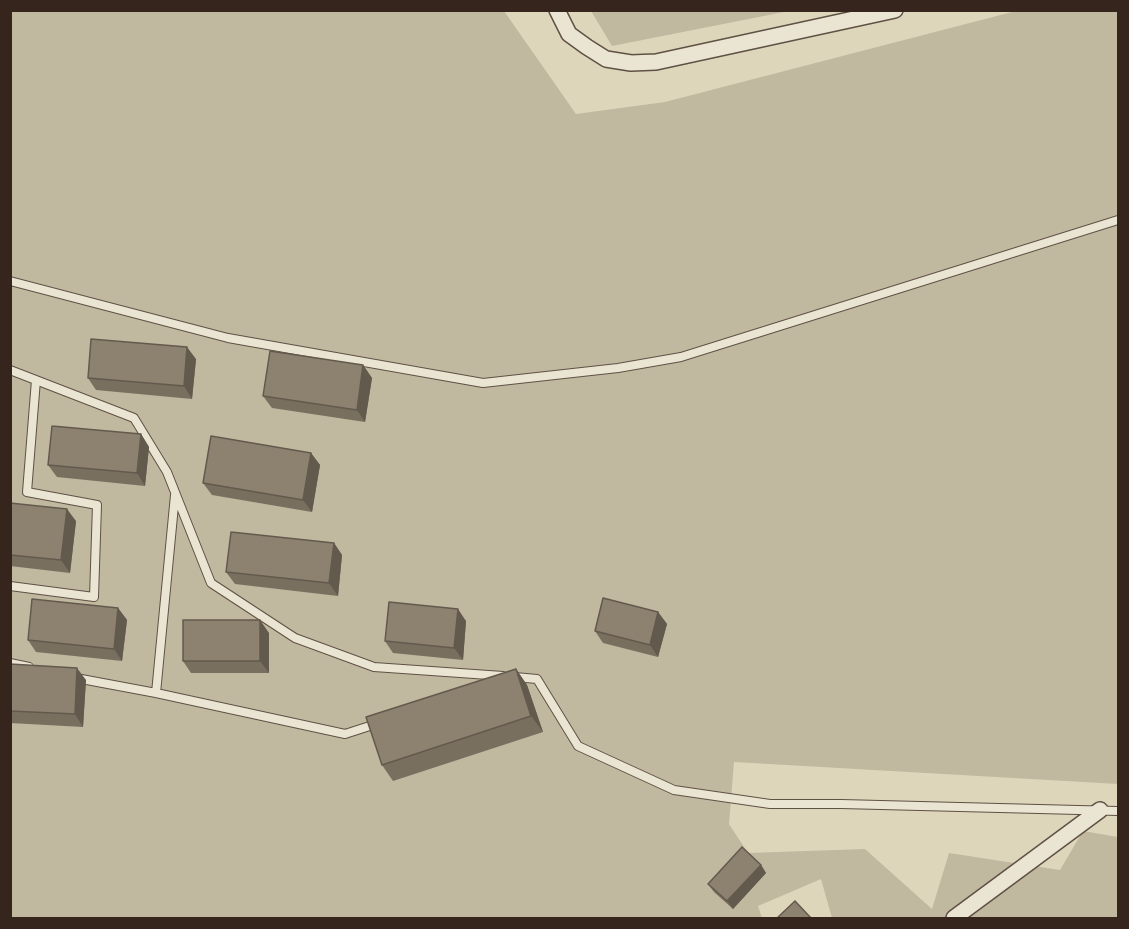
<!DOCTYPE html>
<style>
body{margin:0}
#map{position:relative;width:1129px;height:929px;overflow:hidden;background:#ded6bb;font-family:"Old Standard TT",serif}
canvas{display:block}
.frame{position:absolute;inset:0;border:12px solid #35251d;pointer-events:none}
</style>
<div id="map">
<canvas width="1129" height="929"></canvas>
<div class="frame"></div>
</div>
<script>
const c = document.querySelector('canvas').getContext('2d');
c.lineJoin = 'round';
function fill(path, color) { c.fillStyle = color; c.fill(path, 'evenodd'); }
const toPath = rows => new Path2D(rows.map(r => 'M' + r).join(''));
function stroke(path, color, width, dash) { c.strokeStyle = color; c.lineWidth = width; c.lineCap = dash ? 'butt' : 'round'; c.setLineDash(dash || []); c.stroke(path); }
fill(toPath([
 [10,11,504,11,576,114,665,102,1016,11,1118,11,1118,784,734,762,729,824,748,853,865,849,932,909,949,853,1060,870,1083,831,1118,837,1118,918,832,918,821,879,758,906,762,918,11,918],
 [591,11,789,11,612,46]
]), '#c1b8a0');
const lane = toPath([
 [10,281,228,338,483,383,618,368,681,357,1118,220],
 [10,370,134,418,167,472,211,583,295,638,374,667,503,676],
 [10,586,94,597,97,505,27,492,36,380],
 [10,663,29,667],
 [515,677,537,679,578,746,674,790,770,804,841,804,1118,811],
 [76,678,156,693,175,495],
 [156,693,345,734,379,723]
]);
const street = toPath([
 [557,10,569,34,587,47,606,59,631,63,656,62,895,10],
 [954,918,1100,810]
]);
stroke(lane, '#5f5144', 10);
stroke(street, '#5f5144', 18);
stroke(lane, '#eae4d3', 8);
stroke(street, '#eae4d3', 15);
fill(toPath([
 [196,359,192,399,96,390,88,378],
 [363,365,372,378,365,422,272,408,263,396],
 [141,434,149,447,145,486,57,477,48,465],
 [311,453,320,465,312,512,212,495,203,483],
 [10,503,76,521,70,573,10,566],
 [334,543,342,555,338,596,235,584,226,572],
 [118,608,127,620,122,661,36,652,28,640],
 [658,612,667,624,658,657,603,643,595,631],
 [466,621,463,660,393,653,385,641],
 [269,633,269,673,191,673,183,661],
 [10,664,86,680,83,727,10,723],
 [516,669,527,685,543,732,393,781,382,765],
 [761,865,766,873,733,909,714,892,708,884]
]), '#796f5f');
fill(toPath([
 [187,347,196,359,192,399,184,386],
 [363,365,372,378,365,422,357,410],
 [141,434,149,447,145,486,137,473],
 [311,453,320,465,312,512,303,500],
 [67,509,76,521,70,573,61,560],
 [334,543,342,555,338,596,329,583],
 [118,608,127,620,122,661,114,649],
 [458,609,466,621,463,660,454,648],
 [658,612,667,624,658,657,650,645],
 [260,620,269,633,269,673,260,661],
 [77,668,86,680,83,727,75,714],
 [516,669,527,685,543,732,531,716],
 [761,865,766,873,733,909,727,901]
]), '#635a4e');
const building = toPath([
 [91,339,187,347,184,386,88,378,91,339],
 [270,351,363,365,357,410,263,396,270,351],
 [52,426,141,434,137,473,48,465,52,426],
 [211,436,311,453,303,500,203,483,211,436],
 [10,503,67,509,61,560,10,555,10,503],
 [231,532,334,543,329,583,226,572,231,532],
 [603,598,658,612,650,645,595,631,603,598],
 [32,599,118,608,114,649,28,640,32,599],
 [389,602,458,609,454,648,385,641,389,602],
 [183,620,260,620,260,661,183,661,183,620],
 [10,664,77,668,75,714,10,711,10,664],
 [516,669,531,716,382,765,366,717,516,669],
 [742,847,761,865,727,901,708,884,742,847],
 [795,901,811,918,777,918,795,901]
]);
fill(building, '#8d816f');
stroke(building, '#635a4e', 1.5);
</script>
